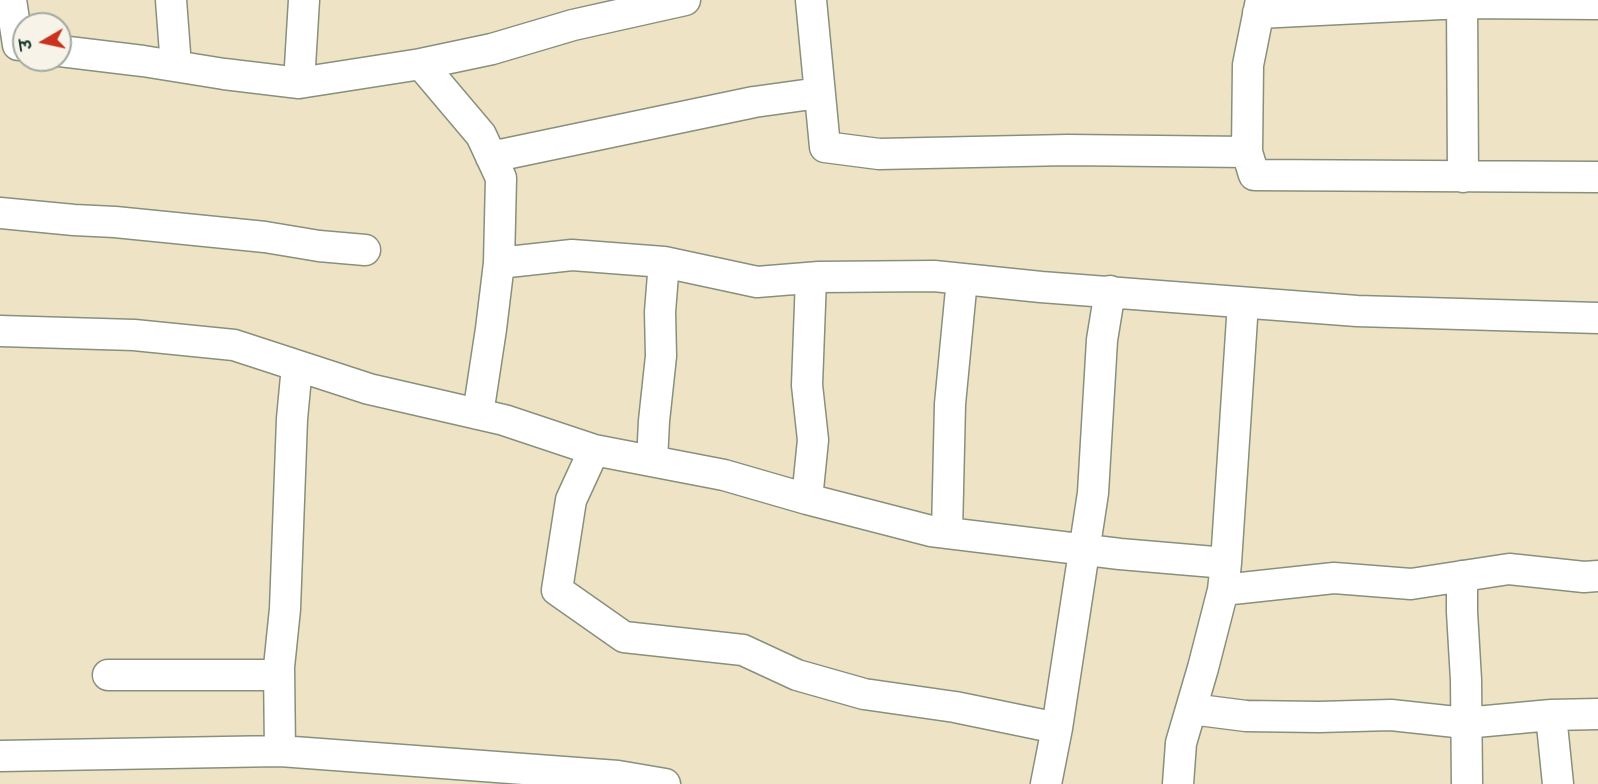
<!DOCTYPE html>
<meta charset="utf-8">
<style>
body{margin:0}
#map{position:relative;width:1598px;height:784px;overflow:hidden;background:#efe3c6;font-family:"Architects Daughter","Playpen Sans Deva",sans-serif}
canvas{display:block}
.north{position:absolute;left:12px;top:12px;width:60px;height:60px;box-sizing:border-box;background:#f7f3e8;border:2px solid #a1aaa0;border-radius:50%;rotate:261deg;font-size:16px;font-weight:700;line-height:24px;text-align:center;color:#1f3d34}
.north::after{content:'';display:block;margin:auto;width:21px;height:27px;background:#c8321e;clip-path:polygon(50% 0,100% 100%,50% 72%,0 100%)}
</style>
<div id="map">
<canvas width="1598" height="784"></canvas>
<div class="north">उ</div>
</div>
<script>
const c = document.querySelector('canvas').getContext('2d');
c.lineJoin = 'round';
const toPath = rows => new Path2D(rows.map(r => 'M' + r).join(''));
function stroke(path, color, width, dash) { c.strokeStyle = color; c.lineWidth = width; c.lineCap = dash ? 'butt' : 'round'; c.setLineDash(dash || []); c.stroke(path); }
const minor = toPath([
 [11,0,18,45],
 [171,0,176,66],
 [811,0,825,147,879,154,1068,150,1247,152,1248,65,1261,0],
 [1462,0,1463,177],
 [1258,13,1462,3,1598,4],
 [60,51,143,61,224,74,299,83,304,0],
 [421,64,492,49,573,25,685,0],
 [299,83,421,64,481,135,501,178,499,263,491,329,478,414],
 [1247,152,1254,175,1598,177],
 [491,157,754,102,819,93],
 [0,213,74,220,115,222,265,237,319,246,365,250],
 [499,263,572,255,664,262,757,282,819,277,934,276,1041,287,1357,311,1598,318],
 [0,331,134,335,234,345,369,389,504,420,594,450,724,475,807,499,931,531,1120,554,1226,563,1223,590,1334,578,1411,584,1509,569,1584,577,1598,576],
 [594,450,571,500,557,590,624,637,743,650,797,675,864,694,955,707,1057,728,1046,784],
 [652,461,654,421,661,356,660,312,664,262],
 [807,499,813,440,807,385,811,278],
 [947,533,950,404,962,279],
 [1226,563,1243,303],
 [1462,576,1462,612,1466,680,1467,784],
 [108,675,279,675],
 [1191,709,1246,716,1319,717,1391,715,1465,723,1551,715,1598,714],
 [1551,715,1558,784],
 [1057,728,1093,493,1102,340,1110,291],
 [280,751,279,667,285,609,292,419,297,366],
 [0,756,280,751,618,776,665,784],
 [1178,784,1181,743,1203,668,1223,590]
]);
stroke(minor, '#87907d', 33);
stroke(minor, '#fff', 30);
</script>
